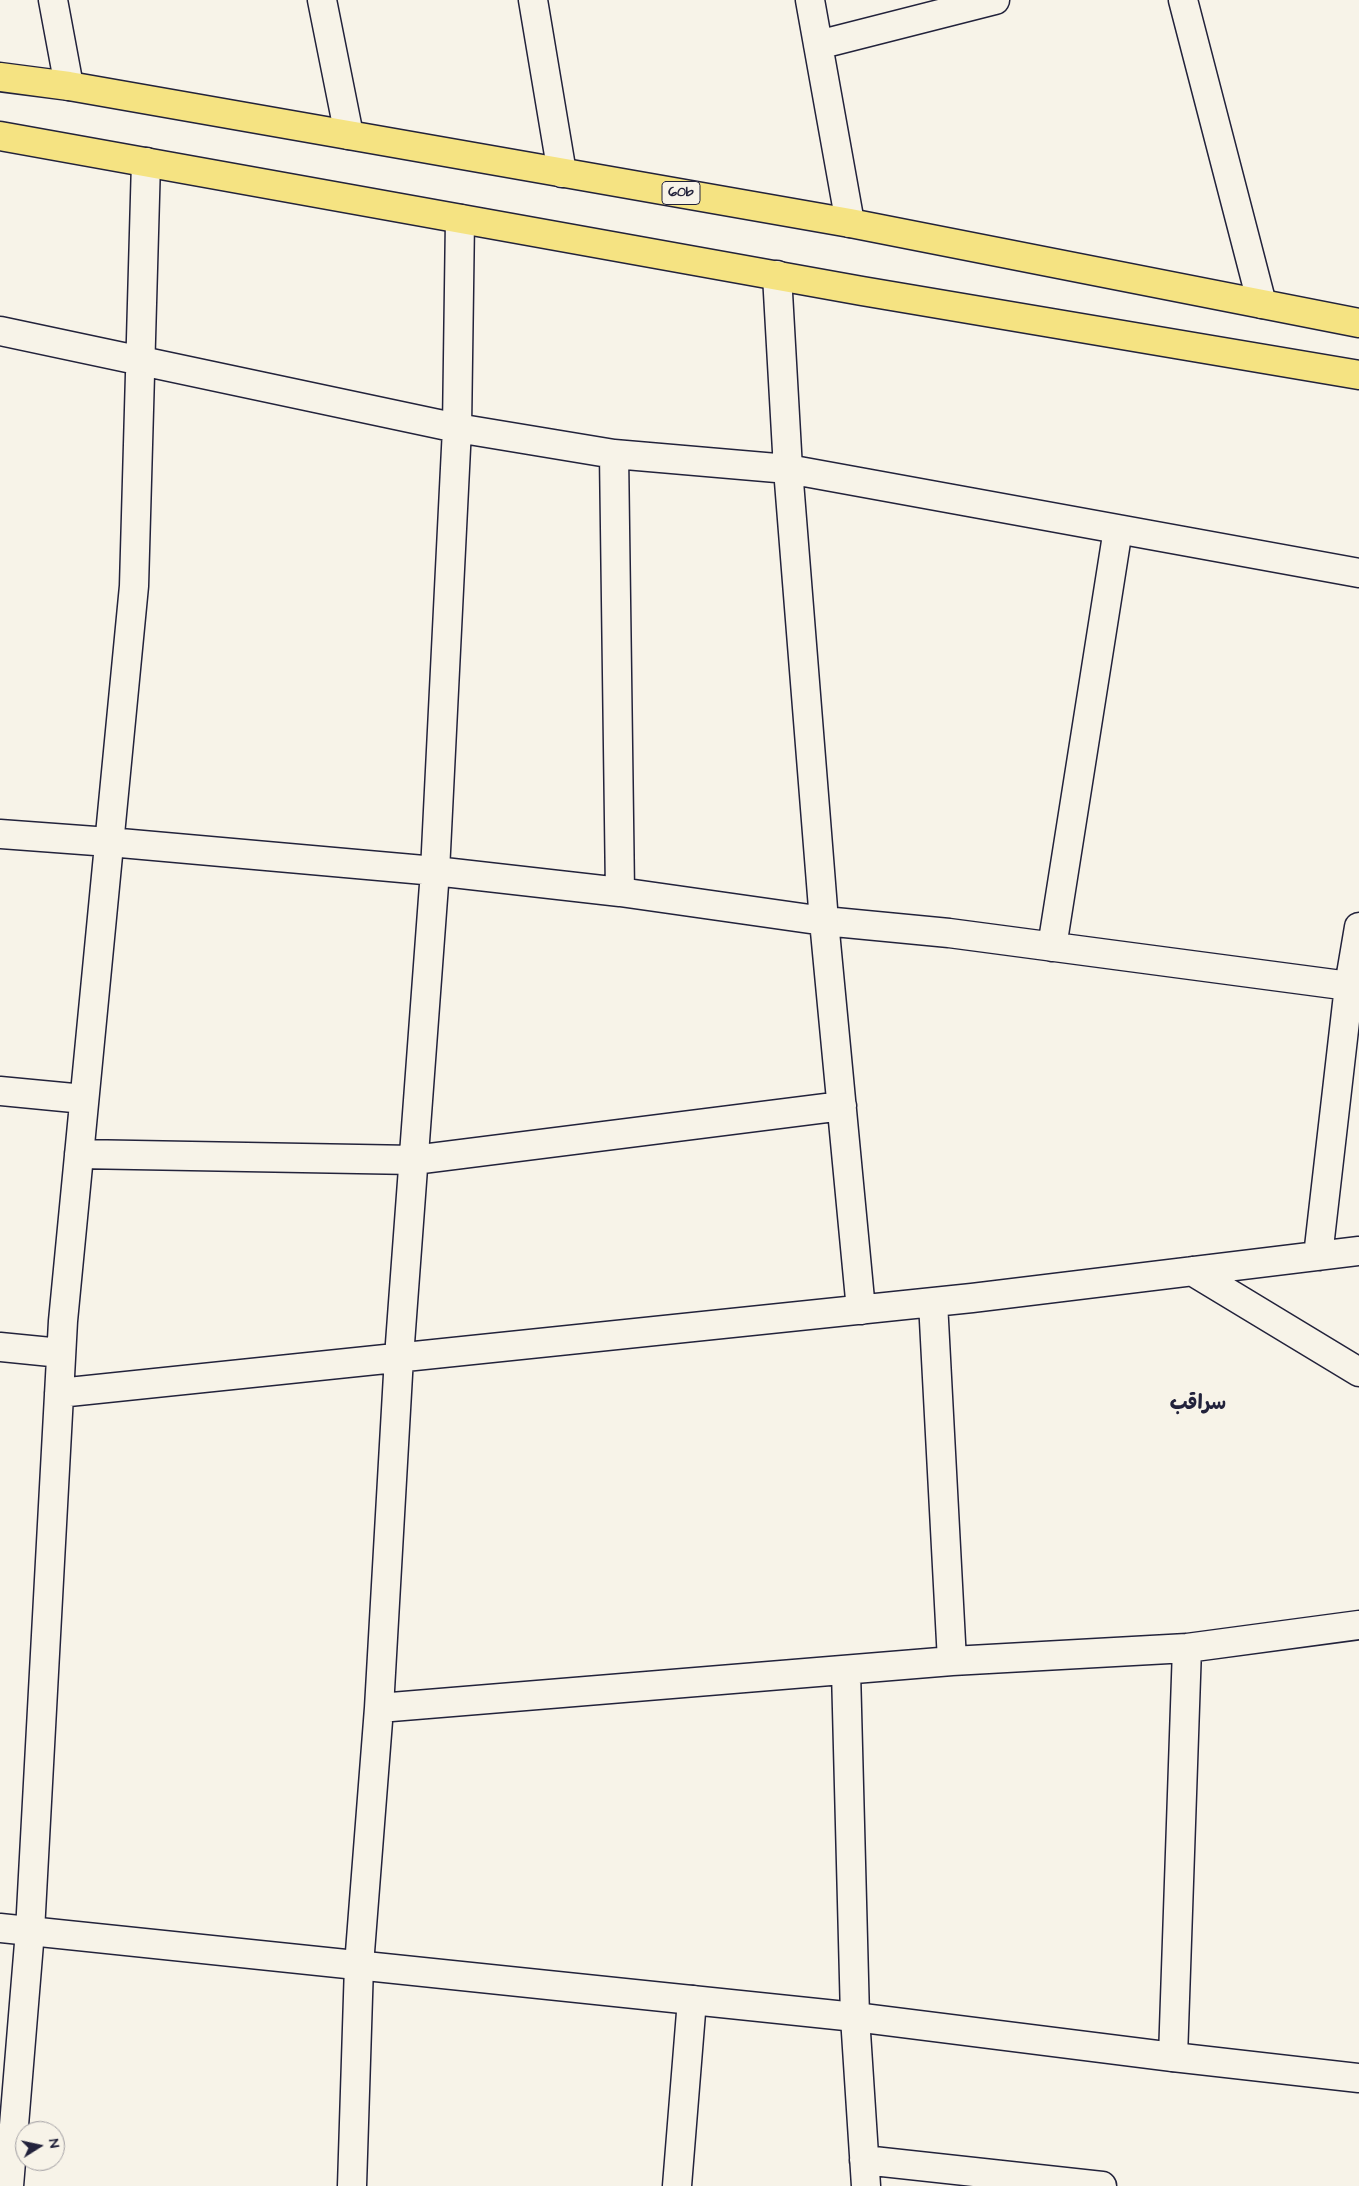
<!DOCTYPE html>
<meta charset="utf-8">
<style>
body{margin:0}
#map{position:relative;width:1359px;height:2186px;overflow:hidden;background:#f7f3e8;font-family:"Architects Daughter",sans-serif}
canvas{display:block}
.north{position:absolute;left:15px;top:2121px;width:50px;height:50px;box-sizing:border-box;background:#f7f3e8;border:1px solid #a29fa3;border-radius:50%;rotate:80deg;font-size:14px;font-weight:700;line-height:20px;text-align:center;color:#22223b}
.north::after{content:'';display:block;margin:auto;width:18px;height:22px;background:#22223b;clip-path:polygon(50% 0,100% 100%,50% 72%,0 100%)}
</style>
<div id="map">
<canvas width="1359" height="2186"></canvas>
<div class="north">N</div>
</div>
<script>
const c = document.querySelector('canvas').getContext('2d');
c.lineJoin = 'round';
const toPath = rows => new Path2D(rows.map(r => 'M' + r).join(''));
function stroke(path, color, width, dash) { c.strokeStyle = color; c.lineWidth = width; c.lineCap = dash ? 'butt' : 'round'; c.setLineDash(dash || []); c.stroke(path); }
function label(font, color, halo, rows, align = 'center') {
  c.font = font + ' "Architects Daughter","Playpen Sans Arabic",sans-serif'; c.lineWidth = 4; c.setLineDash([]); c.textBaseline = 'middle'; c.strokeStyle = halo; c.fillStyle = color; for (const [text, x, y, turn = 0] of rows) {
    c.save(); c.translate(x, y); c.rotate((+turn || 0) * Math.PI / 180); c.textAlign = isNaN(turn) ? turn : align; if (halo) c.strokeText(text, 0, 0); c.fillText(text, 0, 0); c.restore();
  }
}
const minor = toPath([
 [53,0,69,86],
 [322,0,349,135],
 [533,0,562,173],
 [810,0,850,223],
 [1183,0,1262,304],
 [818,45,995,0],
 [777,275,788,469,824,921,861,1310],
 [0,331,457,428,614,454],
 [0,834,109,842,435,871,620,892,824,921,949,933,1349,986],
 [620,892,614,454,788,469,1359,573],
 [1052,947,1118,529],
 [0,1091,84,1099],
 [79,1154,414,1160,842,1106],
 [1318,1256,1349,986,1359,927],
 [1192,1271,1359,1372],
 [933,1302,952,1661],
 [0,1347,61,1353],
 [59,1393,972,1298,1359,1251],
 [846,1671,855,2017,866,2186],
 [379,1708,952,1661,1187,1648,1359,1625],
 [1173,2057,1187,1648],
 [864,2160,1102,2186],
 [9,2186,30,1931,63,1321,134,586,146,162],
 [352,2186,359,1965,379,1708,399,1357,435,871,457,428,460,219],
 [677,2186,692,2000]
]);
const tertiary = toPath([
 [0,1928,855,2017,1173,2057,1359,2078]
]);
const primary = toPath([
 [0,77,69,86,850,223,1359,323],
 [0,136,862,291,1359,375]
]);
stroke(minor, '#22223b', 31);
stroke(tertiary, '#22223b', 31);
stroke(primary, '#22223b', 31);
stroke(minor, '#f7f3e8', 28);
stroke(tertiary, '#f7f3e8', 28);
stroke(primary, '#f5e382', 28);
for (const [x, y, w] of [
 [681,193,38]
]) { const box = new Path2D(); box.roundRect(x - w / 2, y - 11.5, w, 23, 4); c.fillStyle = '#f7f3e8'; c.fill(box); stroke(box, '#22223b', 1); }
label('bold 14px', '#22223b', null, [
 ["60b",681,193]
]);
label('bold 20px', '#22223b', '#f7f3e8', [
 ["سراقب",1198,1405]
]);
</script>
